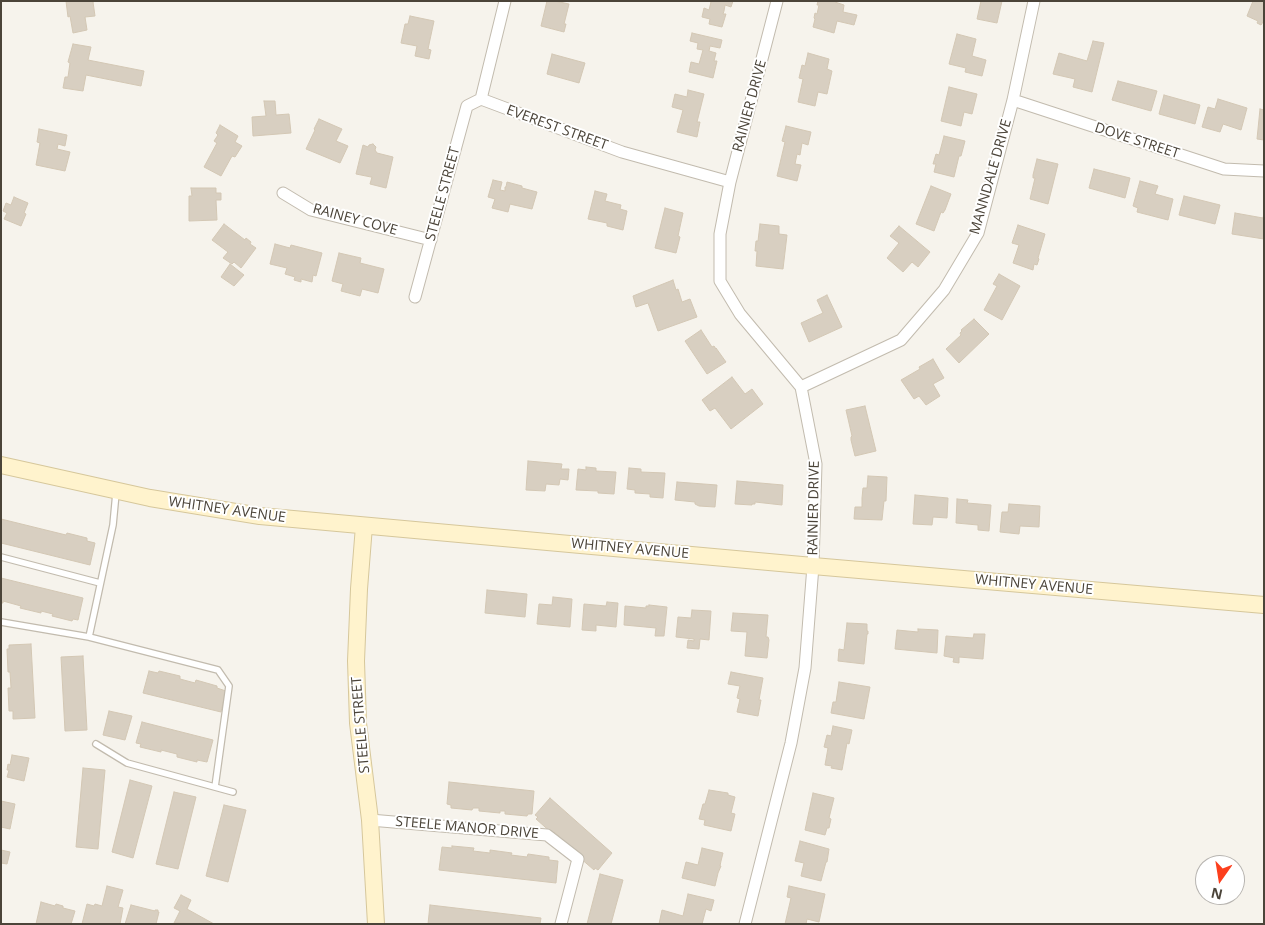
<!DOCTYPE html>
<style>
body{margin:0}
#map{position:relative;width:1265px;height:925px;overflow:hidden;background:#f6f3ec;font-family:"Open Sans",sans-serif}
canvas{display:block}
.frame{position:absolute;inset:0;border:2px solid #4b4439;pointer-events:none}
.north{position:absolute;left:1195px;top:855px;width:50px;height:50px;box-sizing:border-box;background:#fff;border:1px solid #b7b4b0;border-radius:50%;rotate:193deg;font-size:14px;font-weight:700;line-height:20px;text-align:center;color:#4b4439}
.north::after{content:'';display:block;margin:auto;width:18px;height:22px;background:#fc3f1d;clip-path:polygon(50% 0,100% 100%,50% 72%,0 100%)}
</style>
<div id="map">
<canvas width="1265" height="925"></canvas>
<div class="frame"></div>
<div class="north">N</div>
</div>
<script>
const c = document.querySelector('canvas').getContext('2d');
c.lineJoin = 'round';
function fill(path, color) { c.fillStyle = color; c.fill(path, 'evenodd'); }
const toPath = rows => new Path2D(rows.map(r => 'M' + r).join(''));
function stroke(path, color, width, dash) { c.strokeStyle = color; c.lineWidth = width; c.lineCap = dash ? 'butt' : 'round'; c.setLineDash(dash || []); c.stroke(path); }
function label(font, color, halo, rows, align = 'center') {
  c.font = font + ' "Open Sans",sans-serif'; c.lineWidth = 4; c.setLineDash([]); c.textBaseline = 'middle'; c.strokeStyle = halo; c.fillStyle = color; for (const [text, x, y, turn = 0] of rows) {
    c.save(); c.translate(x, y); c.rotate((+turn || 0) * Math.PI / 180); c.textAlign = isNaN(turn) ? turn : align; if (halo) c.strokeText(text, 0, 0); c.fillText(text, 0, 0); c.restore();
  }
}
const building = toPath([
 [66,1,95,1,93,2,95,16,85,17,87,30,73,33,70,16,68,17,66,1],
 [547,1,555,1,569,4,564,24,566,24,564,32,541,26,547,1],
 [708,1,733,1,731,7,725,5,724,11,723,14,726,14,722,27,709,24,710,19,702,17,704,8,709,10,711,2,708,1],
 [818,1,835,1,835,2,844,5,843,12,857,15,854,25,837,21,834,33,813,27,815,19,814,18,815,13,817,14,819,5,817,5,818,1],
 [981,1,1002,1,997,23,977,19,981,1],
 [1253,1,1264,1,1264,23,1263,22,1261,25,1257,23,1258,21,1247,16,1253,1],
 [410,16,434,21,428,49,431,50,429,59,415,56,417,46,401,43,405,24,408,24,410,16],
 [692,33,722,40,720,48,710,46,709,51,716,53,714,61,717,61,713,78,689,72,691,62,699,64,703,50,697,49,698,43,690,41,692,33],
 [957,34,976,39,972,56,986,60,982,76,965,72,966,68,949,64,957,34],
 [1093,41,1104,43,1092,92,1073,87,1075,79,1053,74,1059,53,1087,61,1093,41],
 [73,44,91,47,88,60,144,71,141,86,86,75,83,91,63,88,65,77,68,77,70,63,68,62,73,44],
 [808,53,829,59,827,69,832,71,827,94,818,92,815,106,798,102,803,79,799,78,802,65,805,66,808,53],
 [552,54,585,63,579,83,547,74,552,54],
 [1118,81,1157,91,1151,111,1112,100,1118,81],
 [949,87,977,94,972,114,964,112,961,126,941,121,949,87],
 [688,90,704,94,697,122,700,122,697,137,677,132,683,110,672,107,675,94,687,97,688,90],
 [1164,95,1200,105,1195,124,1159,114,1164,95],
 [1218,99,1247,108,1241,130,1223,124,1220,132,1202,127,1208,107,1215,109,1218,99],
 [264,101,275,101,276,115,289,114,291,133,253,136,252,117,266,116,264,101],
 [1260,109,1264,110,1264,142,1264,140,1257,139,1260,109],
 [319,119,342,129,336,141,348,146,340,163,306,149,315,130,314,129,319,119],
 [220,125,238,136,235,142,242,146,235,157,232,156,221,176,204,167,217,143,214,141,218,135,216,133,220,125],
 [786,126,811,132,808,145,802,143,800,155,797,154,795,164,801,165,797,181,777,176,785,142,782,141,786,126],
 [39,129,67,135,65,146,58,144,57,149,70,152,65,171,36,165,40,143,37,142,39,129],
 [944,136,965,141,961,156,959,156,954,177,934,172,936,164,933,164,936,154,939,155,944,136],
 [373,144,376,147,375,150,377,153,393,157,386,188,370,184,372,177,371,177,356,174,363,145,368,147,369,145,373,144],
 [1037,159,1058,164,1048,204,1030,199,1035,178,1033,178,1033,175,1037,159],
 [1094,169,1130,178,1125,198,1089,188,1094,169],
 [493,180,502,182,500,190,505,191,505,187,506,187,507,182,522,186,522,188,537,192,532,209,514,205,510,204,508,212,492,208,495,199,488,197,493,180],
 [1140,181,1158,186,1155,194,1173,199,1168,220,1137,212,1138,208,1133,206,1140,181],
 [931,186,951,194,945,210,943,213,941,212,934,231,916,224,931,186],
 [191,188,216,188,216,193,221,193,221,200,216,200,217,220,189,221,189,196,192,196,191,188],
 [595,191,607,194,605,201,621,205,620,209,627,211,623,230,607,226,607,223,588,219,595,191],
 [1184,196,1220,205,1215,224,1179,215,1184,196],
 [14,197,28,203,24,213,26,214,21,226,4,219,7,213,3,211,6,203,11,205,14,197],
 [665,208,683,213,678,236,680,237,676,253,655,248,665,208],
 [1235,213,1263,218,1264,214,1264,239,1232,234,1235,213],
 [224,224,245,240,246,238,251,242,250,244,256,248,241,268,234,262,232,264,223,258,228,252,212,240,224,224],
 [760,224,779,226,779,234,787,235,783,269,756,266,757,251,755,251,756,241,758,241,760,224],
 [1018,225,1045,234,1038,258,1039,259,1037,265,1034,264,1033,270,1013,263,1019,245,1012,243,1018,225],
 [899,226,930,252,918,267,912,262,903,272,887,258,899,243,890,236,899,226],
 [275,244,290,248,291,245,322,253,316,276,313,275,312,282,301,279,301,282,294,280,295,277,285,274,287,268,270,264,275,244],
 [339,253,361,258,360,263,384,269,378,293,362,289,360,296,341,291,343,284,332,281,339,253],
 [230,264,244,275,234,286,221,277,230,264],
 [999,274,1020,286,1002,320,984,310,997,286,993,284,999,274],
 [673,280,676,290,678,289,682,302,690,299,697,317,658,331,648,303,636,307,633,296,673,280],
 [827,295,842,327,809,342,801,323,823,313,817,300,827,295],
 [974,319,989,334,959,363,946,349,961,335,960,333,962,331,961,330,974,319],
 [701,330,712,347,714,346,716,349,716,348,726,362,707,374,685,341,701,330],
 [933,359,944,378,933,384,940,396,926,405,919,396,914,399,901,380,920,369,919,367,933,359],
 [732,377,745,394,752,389,763,404,731,429,715,408,710,411,702,400,732,377],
 [865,406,876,451,855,456,851,440,851,437,852,436,846,410,865,406],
 [528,461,562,464,561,469,569,469,568,480,560,479,559,485,546,484,545,491,526,490,528,461],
 [586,467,596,468,596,471,616,472,614,494,598,493,598,491,576,490,578,469,586,470,586,467],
 [629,468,641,469,641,472,665,473,663,498,650,497,650,494,635,493,635,490,627,489,629,468],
 [868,476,887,477,886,501,884,501,882,520,854,519,855,507,862,507,862,498,863,488,867,488,868,476],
 [737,481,783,485,782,505,755,502,755,504,752,504,752,505,735,504,737,481],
 [677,482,717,485,715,507,699,506,695,504,695,502,675,500,677,482],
 [915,495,948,498,947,518,933,517,932,525,913,524,915,495],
 [957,499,968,500,967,503,991,505,989,531,978,530,978,525,956,523,957,499],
 [1009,504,1040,506,1039,527,1020,526,1019,534,1000,532,1002,512,1008,512,1009,504],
 [1,519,66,535,67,533,87,538,87,541,95,543,90,565,1,543,1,519],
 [1,578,83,598,78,620,73,619,72,621,52,616,53,614,41,611,41,613,20,608,21,606,3,601,3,603,1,603,1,578],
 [487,590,527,594,525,617,485,613,487,590],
 [553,597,572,599,570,627,537,624,539,604,552,605,553,597],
 [607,602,618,603,616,627,596,625,596,631,582,630,584,604,606,606,607,602],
 [649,605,667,607,664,636,655,636,656,628,624,625,625,606,646,608,646,606,649,606,649,605],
 [692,610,711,611,709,640,700,639,699,649,687,648,688,640,694,641,694,639,676,637,678,617,691,618,692,610],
 [733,613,768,615,766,637,768,637,769,640,767,658,745,656,747,632,731,631,733,613],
 [847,623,867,624,867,631,868,631,868,634,867,634,864,664,838,661,839,649,844,650,847,623],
 [918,629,938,630,937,653,895,649,897,630,918,632,918,629],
 [974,634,985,634,983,659,959,657,959,663,953,662,954,658,944,656,946,636,973,638,974,634],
 [31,644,35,718,13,719,13,711,9,711,8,688,11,688,10,672,8,672,7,649,9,649,9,645,31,644],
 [83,656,87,730,65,731,61,657,83,656],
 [149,671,158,673,159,671,180,676,180,679,195,683,196,680,217,686,217,688,226,691,221,712,143,693,149,671],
 [731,672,763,678,759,700,761,700,758,716,737,712,740,699,737,698,740,686,728,684,731,672],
 [839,682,870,687,864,719,831,713,833,702,836,702,839,682],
 [109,711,132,716,125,740,103,735,109,711],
 [142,722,213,740,207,762,197,760,197,762,177,757,177,754,161,750,161,752,140,747,141,744,136,743,142,722],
 [833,726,852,730,849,744,847,743,842,770,831,768,832,766,825,765,828,748,824,747,827,735,831,736,833,726],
 [12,755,29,758,24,781,7,777,9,770,7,770,8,764,10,765,12,755],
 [83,768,105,770,98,849,76,847,83,768],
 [130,780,152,786,133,858,112,852,130,780],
 [449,782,534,791,532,814,528,814,527,816,505,814,505,811,500,811,500,813,479,811,479,808,473,808,472,810,451,808,451,805,447,804,449,782],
 [709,790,728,793,728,795,735,797,731,813,735,814,731,831,704,825,705,820,699,819,703,804,705,804,709,790],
 [174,792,196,797,178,869,156,864,174,792],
 [813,793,834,798,829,818,831,819,829,828,827,828,825,835,805,830,813,793],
 [550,798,612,853,598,870,595,868,594,870,557,838,559,836,554,832,553,834,536,819,538,817,535,815,550,798],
 [1,801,15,804,10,829,1,827,1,801],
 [224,805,246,810,228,882,206,876,224,805],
 [800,841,829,849,827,862,826,862,821,881,801,876,804,863,795,861,800,841],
 [452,846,474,848,473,851,490,853,490,850,512,853,511,855,527,857,528,854,549,857,549,860,558,861,556,883,439,870,442,847,452,848,452,846],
 [702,848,723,853,721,861,720,866,721,866,718,873,715,886,682,878,686,862,698,865,702,848],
 [1,850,10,852,7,864,1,863,1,850],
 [600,874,623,880,615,909,611,924,587,924,600,874],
 [107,886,123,890,118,907,123,908,120,924,82,924,87,904,94,906,95,904,102,906,107,886],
 [789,886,825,894,819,922,807,919,806,924,785,924,791,898,787,897,789,886],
 [688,894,714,900,711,911,706,909,702,924,659,924,662,910,683,916,688,894],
 [181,895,191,900,187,909,214,924,174,923,180,911,174,908,181,895],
 [41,902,55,906,56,904,63,906,63,908,75,911,71,924,36,924,41,902],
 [131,905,155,911,155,910,158,910,158,912,159,912,156,924,125,924,131,905],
 [430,905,541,918,540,924,428,924,430,905]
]);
fill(building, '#d8cfc1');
stroke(building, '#d3c7b4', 1);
const lane = toPath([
 [1,557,100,583],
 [1,622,89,637,113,525,116,493],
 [89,637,218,670,229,686,215,787],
 [96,744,127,763,233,792]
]);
const street = toPath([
 [481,99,622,152,730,182],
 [481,99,505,1],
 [1013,100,1224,169,1264,171],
 [283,193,311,210,431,240],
 [415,297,467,106,481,99],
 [801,387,901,340,944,290,978,233,1013,100,1034,1],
 [370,820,547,835,578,859,561,924],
 [745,924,791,743,805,668,813,566,816,464,801,387,740,314,720,281,720,234,730,182,777,1]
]);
const secondary = toPath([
 [1,465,150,498,260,516,813,566,1264,605],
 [364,526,359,589,356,661,358,723,370,820,376,924]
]);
stroke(lane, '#c2bbae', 8);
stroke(street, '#c2bbae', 13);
stroke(secondary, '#d6c79b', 18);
stroke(lane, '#fff', 5.5);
stroke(street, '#fff', 11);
stroke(secondary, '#fff3cd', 16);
label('14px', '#4b4439', '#fff', [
 ["RAINIER DRIVE",750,106,-75],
 ["EVEREST STREET",557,128,20],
 ["DOVE STREET",1137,141,18],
 ["MANNDALE DRIVE",991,177,-74],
 ["STEELE STREET",443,194,-75],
 ["RAINEY COVE",355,220,15],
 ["RAINIER DRIVE",814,508,-89],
 ["WHITNEY AVENUE",227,510,8],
 ["WHITNEY AVENUE",630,549,5],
 ["WHITNEY AVENUE",1034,585,5],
 ["STEELE STREET",361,725,-95],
 ["STEELE MANOR DRIVE",467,828,5]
]);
</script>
